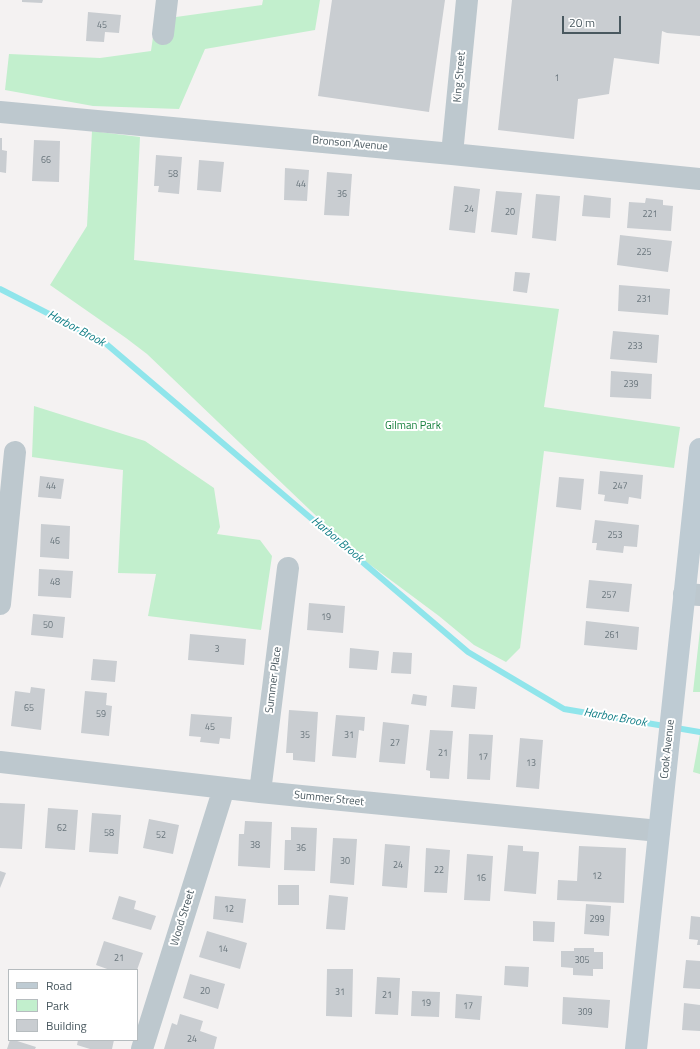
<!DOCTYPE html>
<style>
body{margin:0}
#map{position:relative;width:700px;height:1049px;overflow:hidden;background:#f4f2f2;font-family:"Titillium Web",sans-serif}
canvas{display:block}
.legend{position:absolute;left:8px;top:969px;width:130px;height:72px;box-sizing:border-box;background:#fff;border:1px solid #b6bcbf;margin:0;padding:5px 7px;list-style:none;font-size:12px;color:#49585f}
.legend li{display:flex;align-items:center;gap:8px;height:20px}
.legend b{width:20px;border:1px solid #b6bcbf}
.scale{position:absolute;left:562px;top:16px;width:59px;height:18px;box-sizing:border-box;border:2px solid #49585f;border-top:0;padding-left:5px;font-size:12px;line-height:14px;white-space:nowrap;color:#49585f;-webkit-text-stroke:3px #fff;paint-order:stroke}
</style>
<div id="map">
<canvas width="700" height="1049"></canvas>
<ul class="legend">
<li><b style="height:5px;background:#becbd3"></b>Road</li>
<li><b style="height:11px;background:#c2efcd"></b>Park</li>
<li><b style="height:11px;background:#c9cdd1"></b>Building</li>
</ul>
<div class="scale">20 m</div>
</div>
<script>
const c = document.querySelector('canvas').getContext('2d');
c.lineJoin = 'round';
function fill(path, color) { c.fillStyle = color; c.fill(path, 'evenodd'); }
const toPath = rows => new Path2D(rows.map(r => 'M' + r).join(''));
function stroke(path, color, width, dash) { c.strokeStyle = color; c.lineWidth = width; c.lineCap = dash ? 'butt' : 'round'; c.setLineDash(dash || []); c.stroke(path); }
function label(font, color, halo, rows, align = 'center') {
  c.font = font + ' "Titillium Web",sans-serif'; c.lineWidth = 4; c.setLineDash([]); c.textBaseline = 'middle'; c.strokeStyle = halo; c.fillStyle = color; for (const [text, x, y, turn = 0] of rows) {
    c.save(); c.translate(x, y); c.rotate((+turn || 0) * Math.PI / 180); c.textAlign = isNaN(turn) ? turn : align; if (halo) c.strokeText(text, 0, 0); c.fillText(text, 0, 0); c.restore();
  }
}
fill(toPath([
 [263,0,320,0,315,30,205,49,179,109,93,106,5,90,9,54,100,58,151,51,153,37,164,34,176,17,262,5],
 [92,131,140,137,134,260,559,309,544,407,680,427,674,468,544,451,520,648,506,662,474,645,439,616,357,555,147,354,126,338,50,285,87,226],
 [34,406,145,441,214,488,220,527,217,534,260,540,272,556,261,630,148,616,156,574,118,573,123,470,32,457],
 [700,630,700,692,693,692],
 [700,734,700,774,693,772]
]), '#c2efcd');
stroke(toPath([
 [0,289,104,342,468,652,564,709,700,732]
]), '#90e5eb', 6);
fill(toPath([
 [22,0,43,0,42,3,22,2],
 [332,0,445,0,429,112,318,96],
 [512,0,700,0,700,36,667,33,662,31,659,64,614,58,609,94,578,99,574,139,498,130],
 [88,12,121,15,119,33,105,32,104,42,86,41],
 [0,138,2,138,2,150,7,151,6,173,0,172],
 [34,140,60,141,59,182,32,181],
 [156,155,182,157,179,194,158,192,159,186,154,186],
 [199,160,224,162,221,192,197,190],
 [285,168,309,170,307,201,284,200],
 [327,172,352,174,349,216,324,215],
 [454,186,480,189,475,233,449,230],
 [496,191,522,193,517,235,491,232],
 [536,194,560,196,556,241,532,238],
 [584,195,611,198,610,218,582,216],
 [646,198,663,200,663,205,673,206,671,231,627,228,629,202,645,203],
 [620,235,672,241,668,272,617,265],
 [515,272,530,273,527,293,513,291],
 [619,285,670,289,668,315,618,311],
 [613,331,659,335,657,363,610,359],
 [611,371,652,374,651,399,610,397],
 [600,471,643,475,641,499,629,497,628,504,604,501,605,495,598,494],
 [40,476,64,479,61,499,38,497],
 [559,477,584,479,581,510,556,507],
 [595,520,639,525,637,547,624,546,623,553,596,550,597,543,592,543],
 [41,524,70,526,69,559,40,557],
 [39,569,73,571,71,598,38,596],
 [589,580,632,584,629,612,586,608],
 [309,603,345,606,343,633,307,630],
 [33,614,65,617,63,638,31,635],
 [586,621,639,627,637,650,584,645],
 [190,634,246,639,244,665,188,660],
 [350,648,379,651,377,670,349,668],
 [393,652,412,653,411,674,391,673],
 [93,659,117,661,115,682,91,680],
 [453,685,477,687,475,709,451,707],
 [31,687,45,689,41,730,11,726,15,691,30,693],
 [85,691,107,693,106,705,112,706,109,736,81,733],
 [413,694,427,696,426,706,411,704],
 [289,710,318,712,315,762,293,760,293,753,286,753],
 [191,714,232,717,230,739,220,738,219,744,200,742,201,737,189,736],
 [336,715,365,717,364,731,359,730,356,758,332,756],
 [383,722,409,725,405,764,379,762],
 [430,730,453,731,449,779,430,778,430,771,426,770],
 [469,734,493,735,490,780,467,779],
 [520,738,543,740,539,789,516,787],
 [0,803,25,804,22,849,0,848],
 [48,808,78,810,75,850,45,848],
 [92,813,121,815,118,854,89,852],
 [149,819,179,825,173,854,143,848],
 [245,821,272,822,270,868,238,866,239,834,244,834],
 [291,827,317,828,315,871,284,870,285,840,291,840],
 [333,838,357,839,354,885,330,883],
 [385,844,410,846,407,888,382,886],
 [508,845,523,846,523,851,539,852,536,894,504,891],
 [579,846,626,848,624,903,557,900,558,880,577,881],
 [426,848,450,850,447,893,424,892],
 [467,854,493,856,490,901,464,900],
 [0,871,6,873,0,888],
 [278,885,299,885,299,905,278,905],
 [329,895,348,897,345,930,326,929],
 [119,896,136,901,134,909,156,916,151,930,112,919],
 [215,896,246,899,243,923,213,919],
 [586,904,611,906,609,936,584,934],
 [691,916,700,917,700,945,697,945,698,940,689,939],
 [533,921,555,922,554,942,533,941],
 [207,931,247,943,240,969,199,957],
 [104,941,143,953,137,970,110,970,96,965],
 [574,948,594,948,594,952,603,952,603,969,593,969,593,976,573,975,573,968,561,967,561,951,574,951],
 [686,960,700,961,700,989,683,988],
 [505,966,529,967,528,987,504,985],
 [327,969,353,969,352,1017,326,1016],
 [190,974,225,984,218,1009,183,998],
 [377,977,400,978,398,1015,375,1014],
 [412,991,440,992,439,1017,411,1016],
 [456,994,482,996,480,1020,455,1018],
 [563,997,610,1000,608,1028,562,1024],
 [684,1003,700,1005,700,1031,682,1030],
 [180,1014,203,1021,200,1031,217,1037,214,1049,164,1049,172,1023,177,1025],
 [10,1040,14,1040,36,1047,35,1049,7,1049],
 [78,1040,114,1040,112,1049,90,1049,77,1045]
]), '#c9cdd1');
stroke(toPath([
 [163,34,167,0],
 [0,112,452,154,700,179],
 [452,154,467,0],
 [684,594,700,595],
 [0,604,15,452],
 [0,762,260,792,659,831],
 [260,792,288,568],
 [142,1049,224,788]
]), '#bdc8ce', 22);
stroke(toPath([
 [636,1049,700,449]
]), '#becbd3', 22);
label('9px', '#69757c', null, [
 ["45",102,26],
 ["1",557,79],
 ["66",46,161],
 ["58",173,175],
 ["44",301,185],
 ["36",342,195],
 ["24",469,210],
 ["20",510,213],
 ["221",650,215],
 ["225",644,253],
 ["231",644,300],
 ["233",635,347],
 ["239",631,385],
 ["44",51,487],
 ["247",620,487],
 ["253",615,536],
 ["46",55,542],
 ["48",55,583],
 ["257",609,596],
 ["19",326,618],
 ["50",48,626],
 ["261",612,636],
 ["3",217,650],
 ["65",29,709],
 ["59",101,715],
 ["45",210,728],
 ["35",305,736],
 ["31",349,736],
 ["27",395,744],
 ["21",443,754],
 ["17",483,758],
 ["13",531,764],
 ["62",62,829],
 ["58",109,834],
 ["52",161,836],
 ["38",255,846],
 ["36",301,849],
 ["30",345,862],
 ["24",398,866],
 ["22",439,871],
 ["12",597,877],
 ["16",481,879],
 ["12",229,910],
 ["299",597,920],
 ["14",223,950],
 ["21",119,959],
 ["305",582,961],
 ["20",205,992],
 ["31",340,993],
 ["21",387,996],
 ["19",426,1004],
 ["17",468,1007],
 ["309",585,1013],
 ["24",192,1040]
]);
label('11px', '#49585f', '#fff', [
 ["King Street",460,77,-85],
 ["Bronson Avenue",350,144,5],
 ["Summer Place",274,680,-83],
 ["Cook Avenue",668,749,-84],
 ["Summer Street",329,799,6],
 ["Wood Street",183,918,-73]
]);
label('11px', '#19813f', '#fff', [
 ["Gilman Park",413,426]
]);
label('italic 12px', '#107e86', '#fff', [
 ["Harbor Brook",76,329,28],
 ["Harbor Brook",337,540,40],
 ["Harbor Brook",615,718,10]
]);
</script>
